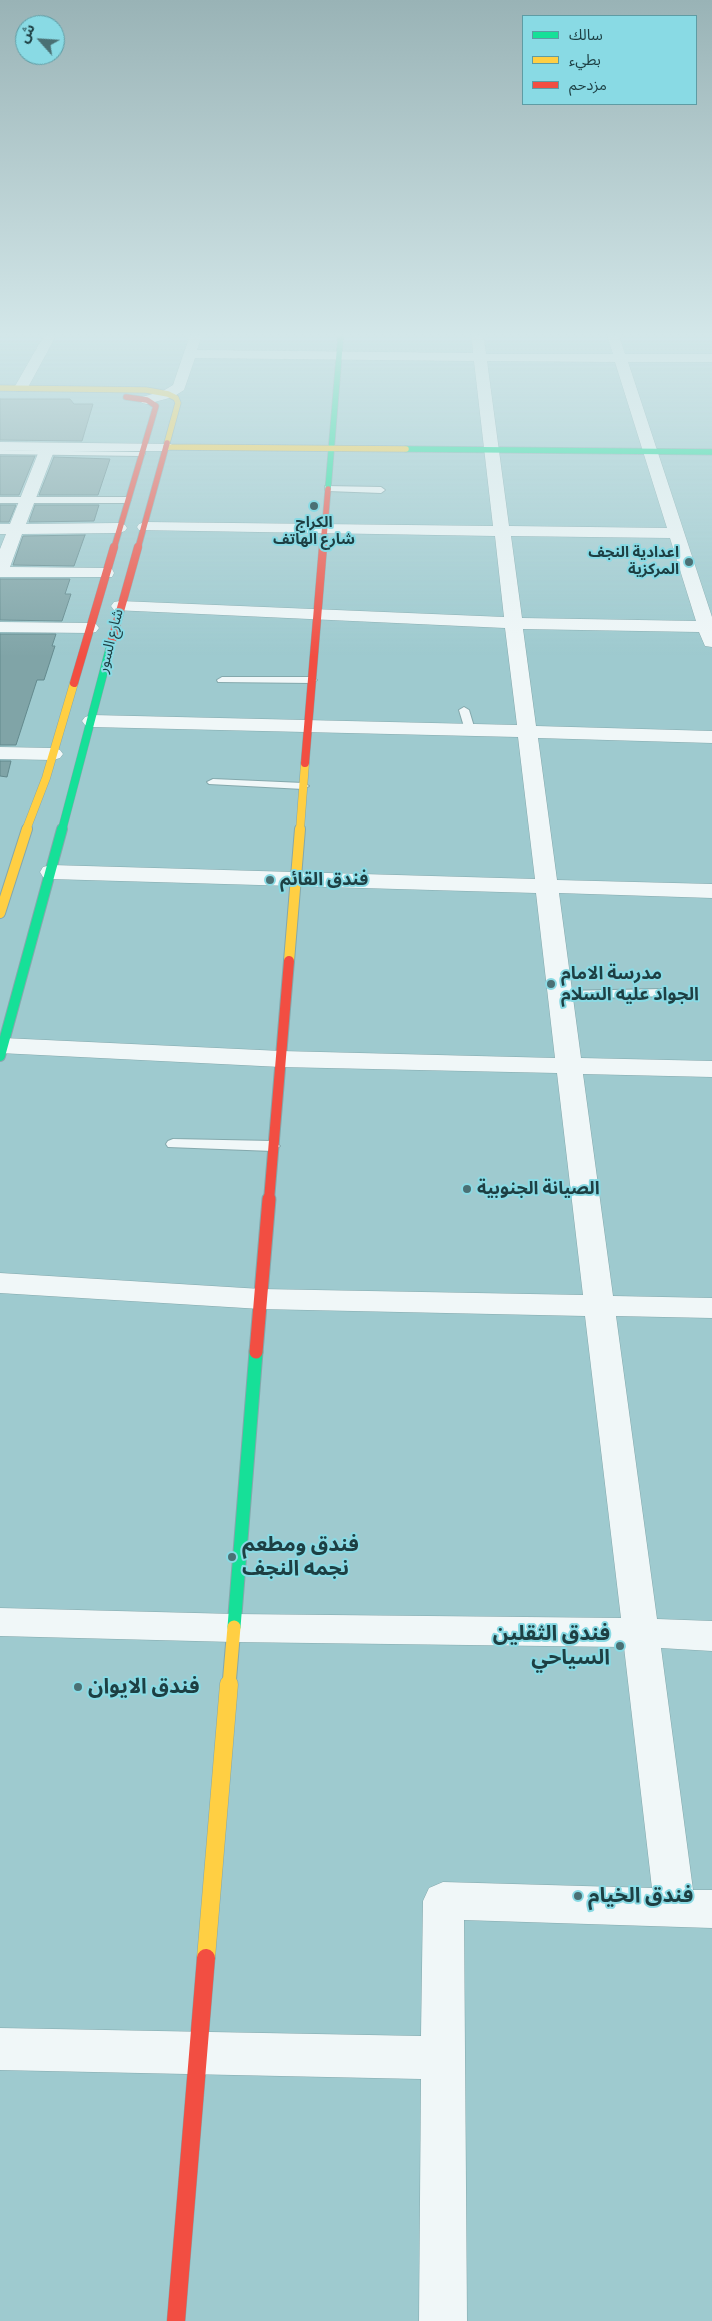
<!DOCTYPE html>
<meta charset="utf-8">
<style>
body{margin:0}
#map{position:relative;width:712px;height:2321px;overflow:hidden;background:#9ecacf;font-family:Signika,"Noto Sans Arabic",sans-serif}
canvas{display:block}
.legend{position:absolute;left:522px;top:15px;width:175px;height:90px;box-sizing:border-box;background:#89dae4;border:1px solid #5e9ca4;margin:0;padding:6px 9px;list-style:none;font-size:15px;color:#1d3f43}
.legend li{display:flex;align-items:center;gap:10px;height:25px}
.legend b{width:25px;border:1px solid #5e9ca4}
.north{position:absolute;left:15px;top:15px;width:50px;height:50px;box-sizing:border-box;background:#89dae4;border:1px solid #5e9ca4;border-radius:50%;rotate:296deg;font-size:14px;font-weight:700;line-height:20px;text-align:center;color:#1d3f43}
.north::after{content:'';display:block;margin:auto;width:18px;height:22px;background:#4a7074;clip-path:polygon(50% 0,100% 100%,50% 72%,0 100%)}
</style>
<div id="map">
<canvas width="712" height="2321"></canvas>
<ul class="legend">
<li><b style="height:6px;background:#16e098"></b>سالك</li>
<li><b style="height:6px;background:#ffcf43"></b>بطيء</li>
<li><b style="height:6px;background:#f24e42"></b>مزدحم</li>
</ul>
<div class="north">ش</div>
</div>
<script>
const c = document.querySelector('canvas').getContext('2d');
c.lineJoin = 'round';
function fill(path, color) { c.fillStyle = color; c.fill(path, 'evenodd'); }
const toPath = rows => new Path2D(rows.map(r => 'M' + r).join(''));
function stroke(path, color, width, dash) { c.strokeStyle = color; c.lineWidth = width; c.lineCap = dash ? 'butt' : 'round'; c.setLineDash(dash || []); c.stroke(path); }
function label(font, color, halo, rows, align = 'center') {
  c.font = font + ' Signika,"Noto Sans Arabic",sans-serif'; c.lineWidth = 4; c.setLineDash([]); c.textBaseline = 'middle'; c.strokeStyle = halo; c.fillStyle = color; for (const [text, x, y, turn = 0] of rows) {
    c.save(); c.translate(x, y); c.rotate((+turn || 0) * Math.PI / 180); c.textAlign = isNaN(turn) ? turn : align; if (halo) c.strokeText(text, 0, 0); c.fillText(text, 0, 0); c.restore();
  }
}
const building = toPath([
 [0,399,70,399,74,404,93,404,82,441,0,440,0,399],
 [0,456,35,456,19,495,0,495,0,456],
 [54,457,110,459,98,495,39,495,54,457],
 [0,505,16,505,9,522,0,522,0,505],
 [35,505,99,505,94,521,29,522,35,505],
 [85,535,74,566,13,565,23,536,85,535],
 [0,579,70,579,65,594,71,594,62,621,0,620,0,579],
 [0,634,56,634,52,646,55,646,44,680,37,680,16,745,0,745,0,634],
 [0,761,11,761,7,777,0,776,0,761]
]);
fill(building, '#80a4a7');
stroke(building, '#63898d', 1);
const lane = toPath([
 [0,450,141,452,145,454,141,456,0,454,0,450],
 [325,486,381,487,385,490,381,493,328,491,325,490,325,486],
 [0,497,127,497,131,500,127,503,0,503,0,497],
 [222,677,312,677,317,680,312,683,218,682,217,680,222,677],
 [464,707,469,710,475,730,474,732,466,732,465,730,459,710,464,707],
 [213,779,303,783,309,786,303,789,209,784,207,782,213,779],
 [662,989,669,993,667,996,561,999,554,995,561,991,662,989],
 [173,1139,273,1141,280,1146,273,1151,168,1147,166,1144,168,1141,173,1139]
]);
const street = toPath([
 [46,332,58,332,26,391,16,391,14,388,46,332],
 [191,332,203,332,197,350,473,353,471,332,483,332,486,354,613,354,606,332,618,332,625,354,712,354,712,362,628,362,712,617,712,647,705,646,699,632,523,629,536,726,712,731,712,743,538,738,557,880,712,884,712,898,559,893,581,1058,712,1061,712,1077,583,1074,613,1296,712,1298,712,1318,616,1316,657,1619,712,1621,712,1651,661,1648,693,1890,712,1890,712,1928,464,1920,467,2321,419,2321,421,2079,0,2070,0,2028,421,2036,423,1901,429,1888,443,1882,652,1888,624,1647,234,1642,0,1636,0,1608,234,1614,621,1618,585,1316,261,1309,0,1293,0,1273,261,1289,583,1295,557,1073,281,1067,0,1053,0,1039,3,1038,281,1051,555,1058,536,893,51,879,43,877,40,872,43,867,51,865,535,879,518,737,92,727,85,725,82,721,85,717,92,715,517,725,505,628,114,610,111,606,114,602,120,601,504,617,495,536,139,530,137,527,139,524,145,522,493,526,474,361,195,358,184,390,173,397,147,404,142,403,140,400,142,397,163,391,173,385,191,332],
 [487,361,615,362,667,528,509,526,487,361],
 [511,536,670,538,696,621,522,618,511,536],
 [0,442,171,444,173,447,166,451,54,451,26,524,119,523,125,525,127,528,125,531,119,533,22,534,10,567,106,568,112,569,114,573,112,577,0,577,0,549,6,534,0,534,0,524,10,524,39,451,0,450,0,442],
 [0,622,90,623,96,624,99,628,96,632,90,633,0,632,0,622],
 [0,747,53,748,60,750,63,754,60,758,53,760,0,759,0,747]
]);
const fastFar3 = toPath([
 [406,449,712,452],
 [328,489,341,332]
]);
const fastFar2 = toPath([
 [62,830,112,640]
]);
const fastFar1 = toPath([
 [0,1056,62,829]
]);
const fast = toPath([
 [234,1627,256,1352]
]);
const slowFar4 = toPath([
 [0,388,146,390,168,394,176,398,178,403,167,443],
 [166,447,406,449]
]);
const slowFar3 = toPath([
 [26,830,46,778,74,683],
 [300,830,305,763]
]);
const slowFar2 = toPath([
 [0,913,27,829],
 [289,961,300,829]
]);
const slowFar1 = toPath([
 [229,1685,234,1627]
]);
const slow = toPath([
 [206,1958,229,1684]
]);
const jamFar4 = toPath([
 [114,548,156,406,147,400,126,397],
 [138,548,167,443],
 [323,548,328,489]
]);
const jamFar3 = toPath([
 [112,640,138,547],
 [74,683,114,547],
 [305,763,323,547]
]);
const jamFar2 = toPath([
 [269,1200,289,961]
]);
const jamFar1 = toPath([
 [256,1352,269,1199]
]);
const jam = toPath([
 [176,2321,206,1958]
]);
stroke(lane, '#84a8ac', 2);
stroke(street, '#84a8ac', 1);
stroke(fastFar3, '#84a8ac', 7);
stroke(fastFar2, '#84a8ac', 9);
stroke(fastFar1, '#84a8ac', 12);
stroke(fast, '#84a8ac', 15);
stroke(slowFar4, '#84a8ac', 7);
stroke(slowFar3, '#84a8ac', 9);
stroke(slowFar2, '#84a8ac', 12);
stroke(slowFar1, '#84a8ac', 15);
stroke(slow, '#84a8ac', 19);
stroke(jamFar4, '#84a8ac', 7);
stroke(jamFar3, '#84a8ac', 9);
stroke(jamFar2, '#84a8ac', 12);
stroke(jamFar1, '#84a8ac', 15);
stroke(jam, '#84a8ac', 19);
fill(lane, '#f0f7f8');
fill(street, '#f0f7f8');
stroke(fastFar3, '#16e098', 5.5);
stroke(fastFar2, '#16e098', 8);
stroke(fastFar1, '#16e098', 10);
stroke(fast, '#16e098', 13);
stroke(slowFar4, '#ffcf43', 5.5);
stroke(slowFar3, '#ffcf43', 8);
stroke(slowFar2, '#ffcf43', 10);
stroke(slowFar1, '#ffcf43', 13);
stroke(slow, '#ffcf43', 18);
stroke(jamFar4, '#f24e42', 5.5);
stroke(jamFar3, '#f24e42', 8);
stroke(jamFar2, '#f24e42', 10);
stroke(jamFar1, '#f24e42', 13);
stroke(jam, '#f24e42', 18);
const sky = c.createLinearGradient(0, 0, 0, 657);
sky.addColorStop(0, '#99b3b6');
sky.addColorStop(0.51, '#d3e7e9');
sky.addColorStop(1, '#d3e7e900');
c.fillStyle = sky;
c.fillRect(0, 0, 712, 657);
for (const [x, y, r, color] of [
 [314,506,5,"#4a7074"],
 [689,562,5,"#4a7074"],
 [270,880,5,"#4a7074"],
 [551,984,5,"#4a7074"],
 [467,1189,5,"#4a7074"],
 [232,1557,5,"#4a7074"],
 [620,1646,5,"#4a7074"],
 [78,1687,5,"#4a7074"],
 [578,1896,5,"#4a7074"]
]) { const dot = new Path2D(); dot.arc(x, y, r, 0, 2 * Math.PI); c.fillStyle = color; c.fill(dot); stroke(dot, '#89dae4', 2); }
label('bold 15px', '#1d3f43', '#89dae4', [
 ["الكراج",314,523],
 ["شارع الهاتف",314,540],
 ["اعدادية النجف",679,553,"right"],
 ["المركزية",679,570,"right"]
]);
label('15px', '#1d3f43', '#89dae4', [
 ["شارع السور",111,641,-76]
]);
label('bold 18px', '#1d3f43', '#89dae4', [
 ["فندق القائم",280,880],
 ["مدرسة الامام",561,974],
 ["الجواد عليه السلام",561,995],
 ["الصيانة الجنوبية",477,1189]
], 'left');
label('bold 21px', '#1d3f43', '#89dae4', [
 ["فندق ومطعم",242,1545],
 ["نجمه النجف",242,1569],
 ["فندق الثقلين",610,1634,"right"],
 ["السياحي",610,1658,"right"],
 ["فندق الايوان",88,1687],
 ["فندق الخيام",588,1896]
], 'left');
</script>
